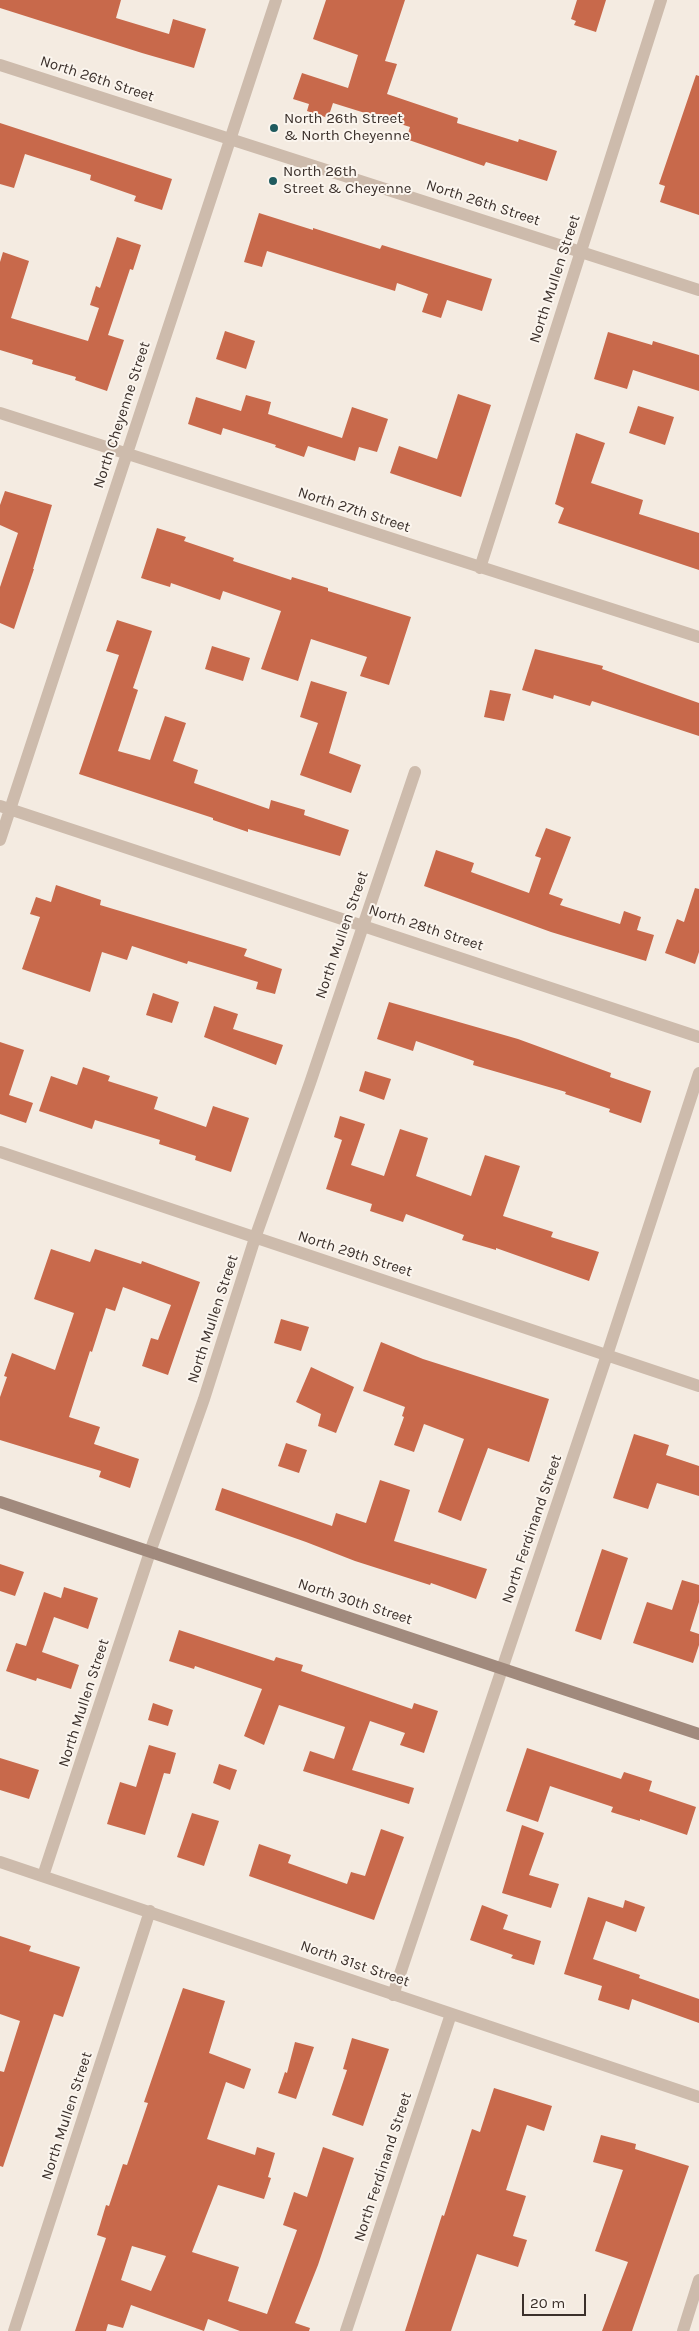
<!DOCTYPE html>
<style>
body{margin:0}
#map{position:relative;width:699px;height:2331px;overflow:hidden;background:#f4ebe1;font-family:Karla,sans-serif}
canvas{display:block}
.scale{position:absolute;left:522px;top:2294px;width:64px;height:22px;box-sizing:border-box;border:2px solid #3b302b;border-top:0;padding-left:6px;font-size:15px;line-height:18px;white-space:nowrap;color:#3b302b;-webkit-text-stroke:4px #fbf5ee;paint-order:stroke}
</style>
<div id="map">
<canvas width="699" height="2331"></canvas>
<div class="scale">20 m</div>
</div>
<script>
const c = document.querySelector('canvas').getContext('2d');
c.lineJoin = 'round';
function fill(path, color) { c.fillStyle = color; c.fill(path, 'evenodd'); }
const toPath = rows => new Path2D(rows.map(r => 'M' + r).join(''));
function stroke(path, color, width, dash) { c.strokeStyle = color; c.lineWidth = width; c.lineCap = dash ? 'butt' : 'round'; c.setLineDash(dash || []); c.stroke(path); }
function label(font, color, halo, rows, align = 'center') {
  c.font = font + ' Karla,sans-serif'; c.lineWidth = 4; c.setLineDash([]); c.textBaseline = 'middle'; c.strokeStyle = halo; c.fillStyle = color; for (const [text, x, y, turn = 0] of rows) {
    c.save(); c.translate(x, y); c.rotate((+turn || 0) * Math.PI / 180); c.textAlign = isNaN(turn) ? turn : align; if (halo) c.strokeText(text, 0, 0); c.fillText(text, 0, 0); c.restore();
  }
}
fill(toPath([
 [0,0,121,0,116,18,169,34,173,19,206,29,194,68,142,53,0,8],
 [326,0,405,0,385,61,397,64,387,94,458,118,457,123,518,142,519,139,557,151,547,181,486,162,484,166,406,139,410,127,333,103,328,118,307,111,309,104,293,99,302,73,348,88,358,55,313,39],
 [577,0,606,0,596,32,574,25,576,21,571,19],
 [696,75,699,76,699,215,660,202,665,186,659,184],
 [0,123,172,179,162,210,134,201,136,196,90,180,91,175,25,154,14,188,0,184],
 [259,213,313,230,313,228,380,249,382,245,492,279,482,311,447,300,441,318,422,312,428,294,397,283,395,291,267,251,262,267,244,262],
 [117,237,141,245,133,270,130,269,108,335,124,340,107,391,75,380,76,377,32,364,33,360,0,350,0,262,3,252,29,261,11,318,88,341,99,308,90,305,96,286,100,288],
 [225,331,255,341,246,369,216,359],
 [608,332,652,345,653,341,699,355,699,391,633,370,627,389,594,379],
 [458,394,491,405,461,497,390,473,399,446,437,459],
 [246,395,271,402,268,414,342,438,352,407,388,419,377,452,359,447,355,461,308,446,304,457,275,447,276,445,223,428,221,435,188,424,196,397,241,411],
 [638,406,674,417,665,445,629,433],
 [576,433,605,443,591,483,643,500,639,514,699,533,699,570,558,523,564,508,555,504],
 [5,491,52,505,33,569,34,569,14,629,0,623,0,587,18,533,0,525,0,505],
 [157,528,186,537,184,541,234,558,233,561,291,580,292,577,328,588,328,591,411,617,389,685,360,676,367,657,311,639,298,681,261,669,281,611,223,591,220,600,171,583,170,587,141,578],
 [117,620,152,631,133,688,138,690,118,751,150,760,165,716,186,723,173,761,198,770,194,783,269,809,271,800,305,810,304,815,349,830,340,856,248,829,248,832,213,820,213,818,79,774,119,655,106,651],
 [212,646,250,658,243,681,205,669],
 [535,649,603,666,602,669,699,703,699,736,592,701,590,706,554,695,553,699,522,690],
 [311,681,347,692,329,753,361,765,351,793,300,775,318,723,300,717],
 [490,690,511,694,504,721,484,717],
 [546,828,571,837,549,894,563,899,560,905,620,924,624,911,641,917,637,930,654,935,646,961,551,932,424,886,436,850,474,863,471,872,529,893,541,858,535,856],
 [56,885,101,900,100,905,247,949,244,956,282,969,275,994,256,989,258,982,188,961,187,964,132,946,127,960,102,952,90,992,22,969,40,917,30,914,36,897,51,902],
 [695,888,699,889,699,952,695,964,665,953,677,919,684,922],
 [153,993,179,1002,172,1023,146,1015],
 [389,1002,518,1039,611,1073,610,1077,651,1091,641,1123,609,1112,610,1109,565,1094,566,1092,473,1065,474,1061,416,1041,413,1051,377,1039],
 [214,1006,238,1014,233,1029,283,1045,276,1065,204,1037],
 [0,1042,24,1050,9,1095,33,1103,26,1123,0,1114],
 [83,1067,110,1076,108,1081,158,1097,154,1109,206,1127,213,1106,249,1118,231,1172,195,1160,196,1156,159,1144,160,1140,95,1120,92,1129,39,1111,51,1076,77,1085],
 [365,1071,391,1079,384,1100,359,1091],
 [340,1116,365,1124,351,1165,384,1176,400,1129,428,1138,416,1176,471,1196,485,1155,520,1166,503,1216,553,1232,551,1237,599,1252,589,1281,496,1248,496,1250,462,1240,464,1235,406,1214,403,1222,370,1211,372,1204,326,1189,342,1140,334,1137],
 [51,1249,90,1262,95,1249,141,1264,142,1261,200,1282,168,1375,142,1366,151,1338,158,1340,171,1305,123,1287,115,1311,106,1308,92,1352,90,1351,69,1417,100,1427,94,1444,139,1459,130,1488,99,1477,101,1471,0,1440,0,1397,7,1377,4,1376,12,1353,55,1370,74,1313,34,1299],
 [281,1319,309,1327,301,1351,274,1343],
 [381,1342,423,1359,549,1399,529,1462,488,1448,461,1521,438,1512,464,1439,424,1424,414,1452,394,1445,404,1417,402,1416,405,1407,363,1391],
 [311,1367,354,1387,336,1433,318,1426,321,1414,296,1402],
 [634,1434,669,1445,666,1455,699,1466,699,1496,657,1483,648,1509,613,1498],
 [286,1443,307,1450,299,1473,278,1466],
 [380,1480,410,1490,394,1541,487,1569,476,1599,431,1583,430,1585,355,1561,306,1542,215,1510,222,1488,332,1526,336,1513,366,1523],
 [602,1549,628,1558,601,1640,575,1631],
 [0,1564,24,1572,15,1596,0,1591],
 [682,1580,699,1585,699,1602,690,1631,699,1634,699,1645,693,1663,633,1643,647,1602,672,1610],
 [64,1587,98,1598,88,1629,54,1617,42,1652,79,1665,71,1689,37,1678,36,1681,6,1671,16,1643,26,1646,44,1592,61,1598],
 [179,1630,274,1661,276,1657,303,1665,301,1671,412,1709,414,1703,438,1711,424,1753,400,1745,405,1733,370,1721,352,1770,414,1788,409,1804,303,1771,310,1751,334,1759,345,1727,279,1705,264,1745,244,1736,262,1689,195,1666,194,1669,169,1661],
 [153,1703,173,1710,168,1726,148,1720],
 [149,1745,176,1753,170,1774,164,1773,145,1835,107,1824,120,1782,136,1787],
 [527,1748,621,1779,624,1772,652,1781,649,1791,696,1807,687,1835,640,1819,640,1821,611,1812,613,1807,550,1786,538,1822,506,1811],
 [0,1758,39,1770,29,1799,0,1790],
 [219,1764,237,1770,230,1790,213,1783],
 [192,1813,219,1821,204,1866,177,1857],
 [522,1825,544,1833,529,1875,559,1884,551,1908,502,1893],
 [381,1829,404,1837,374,1920,249,1876,259,1844,291,1855,288,1863,347,1884,351,1872,365,1876],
 [588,1897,623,1908,625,1900,645,1907,636,1932,606,1921,593,1959,640,1975,639,1978,699,1999,699,2023,632,1999,629,2010,598,2000,602,1986,564,1974],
 [482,1905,508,1915,503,1929,541,1941,534,1965,511,1958,513,1955,470,1940],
 [0,1936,31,1946,29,1951,80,1967,63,2017,54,2014,3,2167,0,2166,0,2071,4,2072,20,2021,0,2014],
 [183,1988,225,2001,209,2053,251,2069,244,2089,226,2082,207,2139,255,2155,257,2147,275,2153,268,2177,271,2178,264,2199,218,2185,192,2252,239,2267,228,2301,267,2314,297,2230,283,2225,294,2192,307,2197,323,2147,354,2158,318,2265,295,2323,310,2328,309,2331,240,2331,208,2319,204,2331,131,2305,123,2328,108,2324,106,2331,75,2331,106,2238,97,2235,106,2205,109,2206,123,2164,127,2165,148,2103,144,2102],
 [132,2246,166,2256,151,2291,121,2280],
 [352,2038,389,2049,363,2126,332,2115,347,2070,343,2069],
 [295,2042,314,2047,296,2099,278,2093,285,2072,287,2073],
 [494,2088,552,2106,544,2131,527,2125,506,2190,526,2196,513,2236,527,2240,518,2267,477,2254,451,2331,405,2331,442,2215,444,2216,472,2129,480,2132],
 [601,2135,636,2144,635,2149,689,2166,632,2331,602,2331,628,2262,595,2251,623,2170,593,2162]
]), '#c8694b');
stroke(toPath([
 [0,413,699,637],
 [480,568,661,0],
 [0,806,699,1037],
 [0,840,276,0],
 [0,1152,699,1386],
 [0,1862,699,2097],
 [43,1876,150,1552,204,1399,255,1238,310,1083,415,772],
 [393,1995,607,1355,699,1073],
 [14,2331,150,1911],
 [346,2331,451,2014],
 [683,2331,699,2280]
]), '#cdbbac', 12);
stroke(toPath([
 [0,65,699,290]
]), '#cdbbac', 12);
stroke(toPath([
 [0,1502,699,1734]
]), '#a18a7d', 12);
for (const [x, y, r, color] of [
 [274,128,5,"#1f5a5e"],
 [273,181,5,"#1f5a5e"]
]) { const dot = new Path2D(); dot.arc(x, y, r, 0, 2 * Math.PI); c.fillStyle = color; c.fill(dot); stroke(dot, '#fbf5ee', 2); }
label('15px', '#3b302b', '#fbf5ee', [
 ["North 26th Street",97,79,18],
 ["North 26th Street",483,203,18],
 ["North Mullen Street",555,279,-72],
 ["North Cheyenne Street",122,415,-72],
 ["North 27th Street",354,510,18],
 ["North 28th Street",426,928,18],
 ["North Mullen Street",342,935,-71],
 ["North 29th Street",355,1254,18],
 ["North Mullen Street",213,1319,-72],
 ["North Ferdinand Street",532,1529,-71],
 ["North 30th Street",355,1602,18],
 ["North Mullen Street",84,1703,-72],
 ["North 31st Street",355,1964,19],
 ["North Mullen Street",67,2116,-72],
 ["North Ferdinand Street",383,2167,-72]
]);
label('15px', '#3b302b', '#fbf5ee', [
 ["North 26th Street",284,119],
 ["& North Cheyenne",284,136],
 ["North 26th",283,172],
 ["Street & Cheyenne",283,189]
], 'left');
</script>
